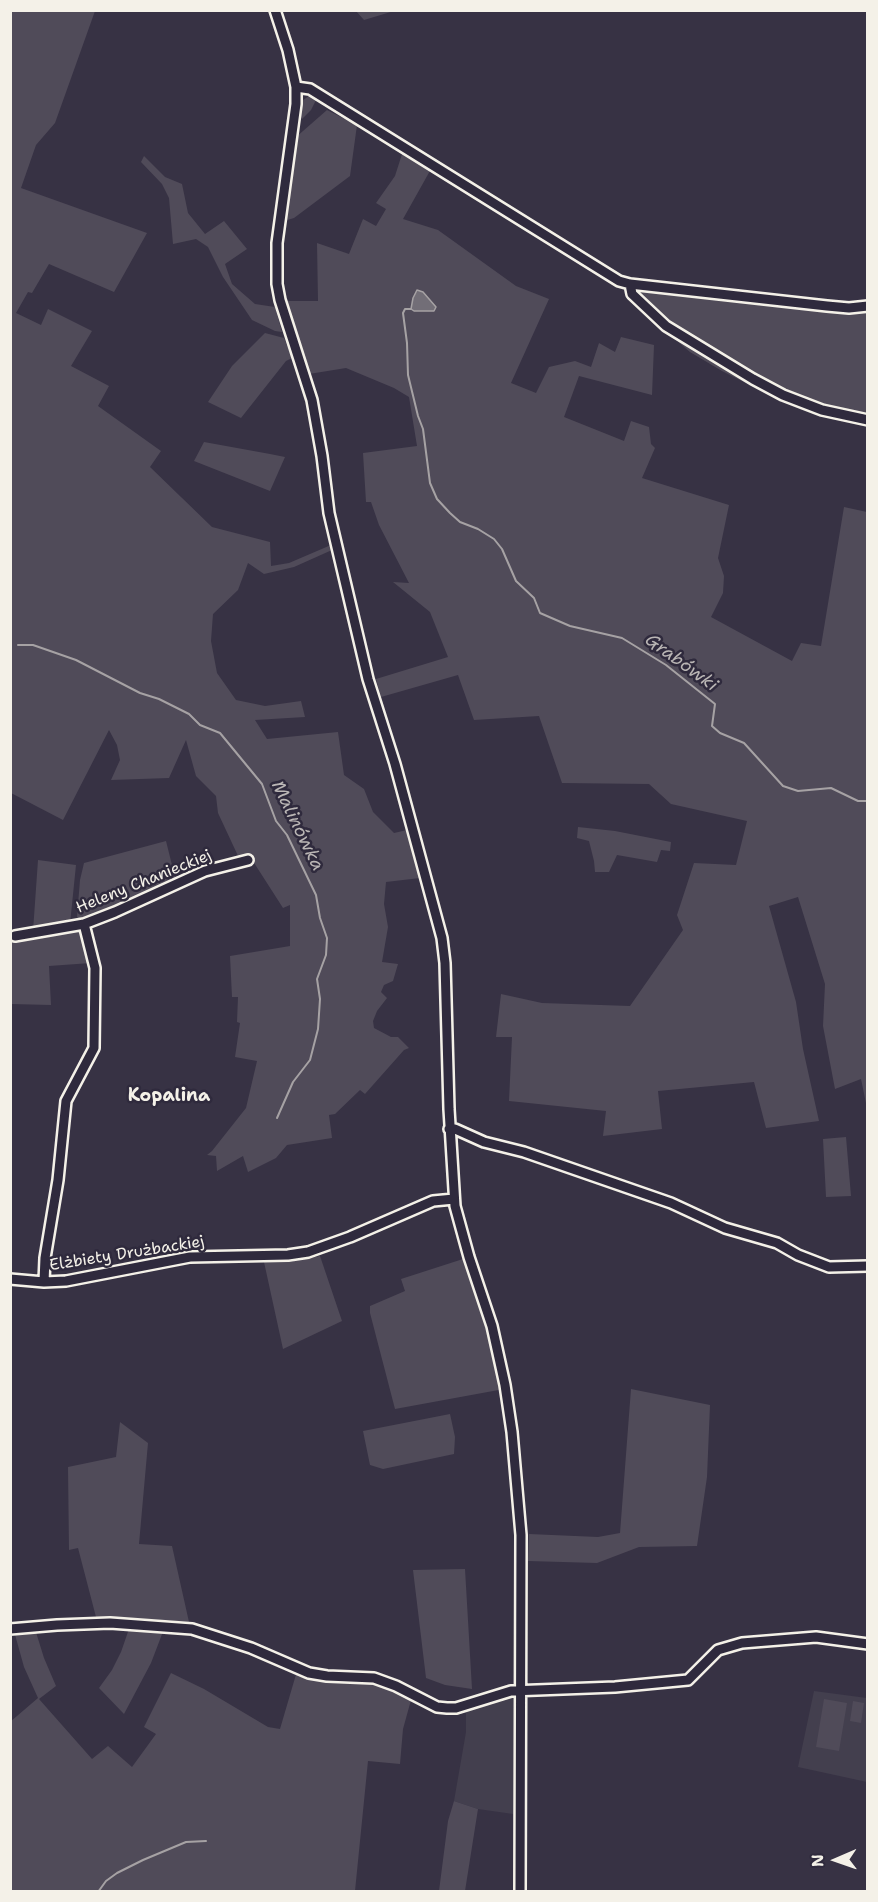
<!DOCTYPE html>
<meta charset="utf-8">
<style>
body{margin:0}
#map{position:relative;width:878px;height:1902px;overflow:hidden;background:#373244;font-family:"Shantell Sans",sans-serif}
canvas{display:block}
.frame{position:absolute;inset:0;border:12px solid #f4f1e8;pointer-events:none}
.north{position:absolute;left:806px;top:1830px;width:60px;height:60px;-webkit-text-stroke:4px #2f2a3d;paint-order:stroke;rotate:268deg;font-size:16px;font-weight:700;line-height:24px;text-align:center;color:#f4f1e8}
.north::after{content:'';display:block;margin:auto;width:21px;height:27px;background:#f4f1e8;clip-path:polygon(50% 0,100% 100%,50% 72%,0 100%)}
</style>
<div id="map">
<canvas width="878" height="1902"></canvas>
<div class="frame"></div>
<div class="north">N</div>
</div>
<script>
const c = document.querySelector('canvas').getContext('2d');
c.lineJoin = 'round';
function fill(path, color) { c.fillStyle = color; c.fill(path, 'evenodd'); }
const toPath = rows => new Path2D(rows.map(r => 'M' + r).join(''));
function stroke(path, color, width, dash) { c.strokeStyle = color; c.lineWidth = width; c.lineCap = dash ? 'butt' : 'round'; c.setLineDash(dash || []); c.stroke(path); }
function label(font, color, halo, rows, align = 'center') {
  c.font = font + ' "Shantell Sans",sans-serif'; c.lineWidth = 5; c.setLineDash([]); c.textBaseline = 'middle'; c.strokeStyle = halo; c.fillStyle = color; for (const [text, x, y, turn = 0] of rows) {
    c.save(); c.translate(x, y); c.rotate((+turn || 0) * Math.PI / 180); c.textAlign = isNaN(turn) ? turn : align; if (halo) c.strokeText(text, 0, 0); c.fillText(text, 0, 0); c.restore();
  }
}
fill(toPath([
 [814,1691,867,1698,867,1782,798,1767],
 [500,1697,513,1697,513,1814,478,1809,454,1801,466,1732,466,1710]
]), '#433f4e');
fill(toPath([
 [10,11,95,11,55,123,36,145,21,188,147,233,114,292,49,264,32,293,28,292,16,313,41,325,48,309,92,331,71,366,109,386,98,406,161,451,150,467,212,527,270,542,271,566,289,563,331,545,332,550,294,567,264,574,248,563,238,590,213,614,211,641,217,673,236,700,265,706,301,701,305,717,255,720,267,739,338,732,344,775,364,789,373,812,394,833,407,830,420,878,386,882,384,904,388,927,382,962,398,964,393,981,384,985,381,992,387,998,377,1011,373,1021,374,1028,391,1037,398,1037,409,1048,404,1050,365,1094,360,1090,335,1114,329,1115,332,1138,287,1145,276,1158,248,1172,243,1156,217,1171,216,1156,207,1155,212,1151,246,1108,257,1061,235,1057,240,1023,237,1022,238,997,232,997,230,956,290,946,290,905,283,908,249,855,239,858,218,813,216,796,196,776,186,740,169,778,111,780,120,760,117,745,109,730,63,820,11,793],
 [356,11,394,11,364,20],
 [309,96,316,100,311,110,302,119,300,114,303,100],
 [327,110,357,125,350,176,294,218,284,221,295,138],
 [403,151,431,169,403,219,438,230,516,286,549,299,511,383,536,393,549,367,575,361,591,367,599,343,615,352,621,337,654,345,652,395,579,376,564,417,624,441,631,421,649,427,651,444,655,448,642,478,729,505,718,558,724,576,723,593,711,617,792,661,801,643,821,646,844,507,867,512,867,1108,861,1079,835,1089,823,1026,825,984,798,897,769,906,796,1002,803,1049,819,1121,766,1128,754,1082,658,1091,662,1129,603,1136,606,1111,509,1101,512,1037,496,1037,501,994,542,1003,630,1006,683,930,677,915,694,863,736,865,747,821,671,804,649,784,562,783,539,716,474,720,458,675,381,697,376,679,448,657,430,612,393,582,409,583,379,525,371,502,366,502,363,453,417,446,409,397,394,388,346,368,309,374,300,342,283,301,318,301,317,243,349,254,363,219,376,226,386,209,376,203,395,176],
 [144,156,165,177,182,184,188,213,205,234,224,221,247,249,225,264,232,284,255,304,275,307,282,332,275,331,252,320,223,277,208,247,196,239,173,244,169,198,162,184,141,162],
 [639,291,840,311,867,311,867,418,804,401,755,379,667,325,640,299],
 [265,333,284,338,292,358,286,361,241,418,208,402,232,366],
 [669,334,780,396,810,410,768,394,722,371,690,352],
 [204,442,270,454,285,457,270,491,194,461],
 [578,827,615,831,671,842,670,851,661,850,657,862,617,855,609,872,595,872,594,861,589,841,577,838],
 [166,841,176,881,118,909,82,921,77,917,80,880,84,863],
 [38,860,76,865,70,924,33,931],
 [83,927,91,963,49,966,51,1005,11,1004,10,942],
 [846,1137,851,1196,826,1197,823,1139],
 [320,1256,342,1321,283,1349,264,1262,290,1262],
 [463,1259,468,1262,487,1316,504,1389,395,1409,370,1313,370,1306,405,1291,401,1279],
 [631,1389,710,1405,707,1477,697,1546,639,1547,597,1563,528,1561,529,1534,598,1537,620,1533],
 [450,1414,455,1437,454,1454,383,1469,370,1465,363,1431],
 [120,1422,148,1443,139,1544,172,1546,189,1622,117,1617,96,1617,78,1548,69,1550,68,1467,116,1457],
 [465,1569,472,1689,445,1685,426,1678,413,1570],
 [130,1626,164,1629,151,1663,124,1714,99,1688,112,1670,121,1652],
 [35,1629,44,1658,56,1686,39,1699,92,1759,108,1746,132,1767,156,1734,144,1727,171,1673,204,1689,268,1727,280,1729,297,1671,329,1682,359,1681,379,1683,411,1700,403,1729,400,1764,368,1761,355,1891,11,1891,10,1722,38,1698,24,1667,14,1631],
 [824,1699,847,1703,839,1751,816,1747],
 [853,1701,864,1703,861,1723,850,1721],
 [454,1801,478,1809,465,1891,439,1891,448,1821]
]), '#504b59');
const water = toPath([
 [417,290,423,292,436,307,434,311,414,311,411,309,413,298,417,290]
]);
fill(water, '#726e77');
stroke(water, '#a6a2a4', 1.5);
stroke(toPath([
 [411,309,405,309,403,313,407,343,408,375,418,416,423,429,430,483,437,499,450,513,460,522,478,529,494,539,502,549,516,581,534,598,540,613,570,626,622,638,666,665,715,704,712,726,720,733,744,743,783,786,798,791,831,788,858,801,868,801],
 [18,645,33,645,76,660,140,693,159,699,189,714,200,725,220,733,262,784,276,821,287,835,316,895,320,918,327,938,326,955,317,979,320,999,318,1029,310,1060,293,1082,277,1118],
 [98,1892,106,1881,117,1873,143,1860,186,1842,206,1841]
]), '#a6a2a4', 2);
const minor = toPath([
 [275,10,288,50,296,87,296,104,277,243,277,284,280,300,312,400,322,456,329,513,368,679,395,764,442,938,445,963,449,1109,455,1206,469,1257,492,1326,505,1385,512,1432,521,1535,520,1892],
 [296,87,310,89,619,281,630,284,827,306,849,308,868,306],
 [630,284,632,294,666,326,753,379,783,395,822,410,868,420],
 [15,936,84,924,115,912,205,871,248,860],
 [449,1129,455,1129,484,1142,524,1152,671,1203,725,1228,777,1243,798,1255,829,1267,868,1266],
 [10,1279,44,1282,66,1281,190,1257,288,1255,308,1252,350,1237,433,1201,454,1199],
 [44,1282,45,1258,58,1180,66,1101,94,1048,95,968,84,924],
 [10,1629,57,1625,110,1623,192,1629,251,1648,309,1673,327,1676,374,1678,396,1686,437,1707,447,1708,456,1708,511,1691,615,1687,688,1680,718,1650,742,1643,816,1637,868,1644]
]);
stroke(minor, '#f4f1e8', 14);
stroke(minor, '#2f2a3d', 9);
label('16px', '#f4f1e8', '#2f2a3d', [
 ["Heleny Chanieckiej",144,882,-22],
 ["Elżbiety Drużbackiej",127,1254,-9]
]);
label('italic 18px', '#bab6b5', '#2f2a3d', [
 ["Grabówki",681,663,36],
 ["Malinówka",297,826,64]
]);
label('bold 18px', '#f4f1e8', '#2f2a3d', [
 ["Kopalina",169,1096]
]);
</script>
